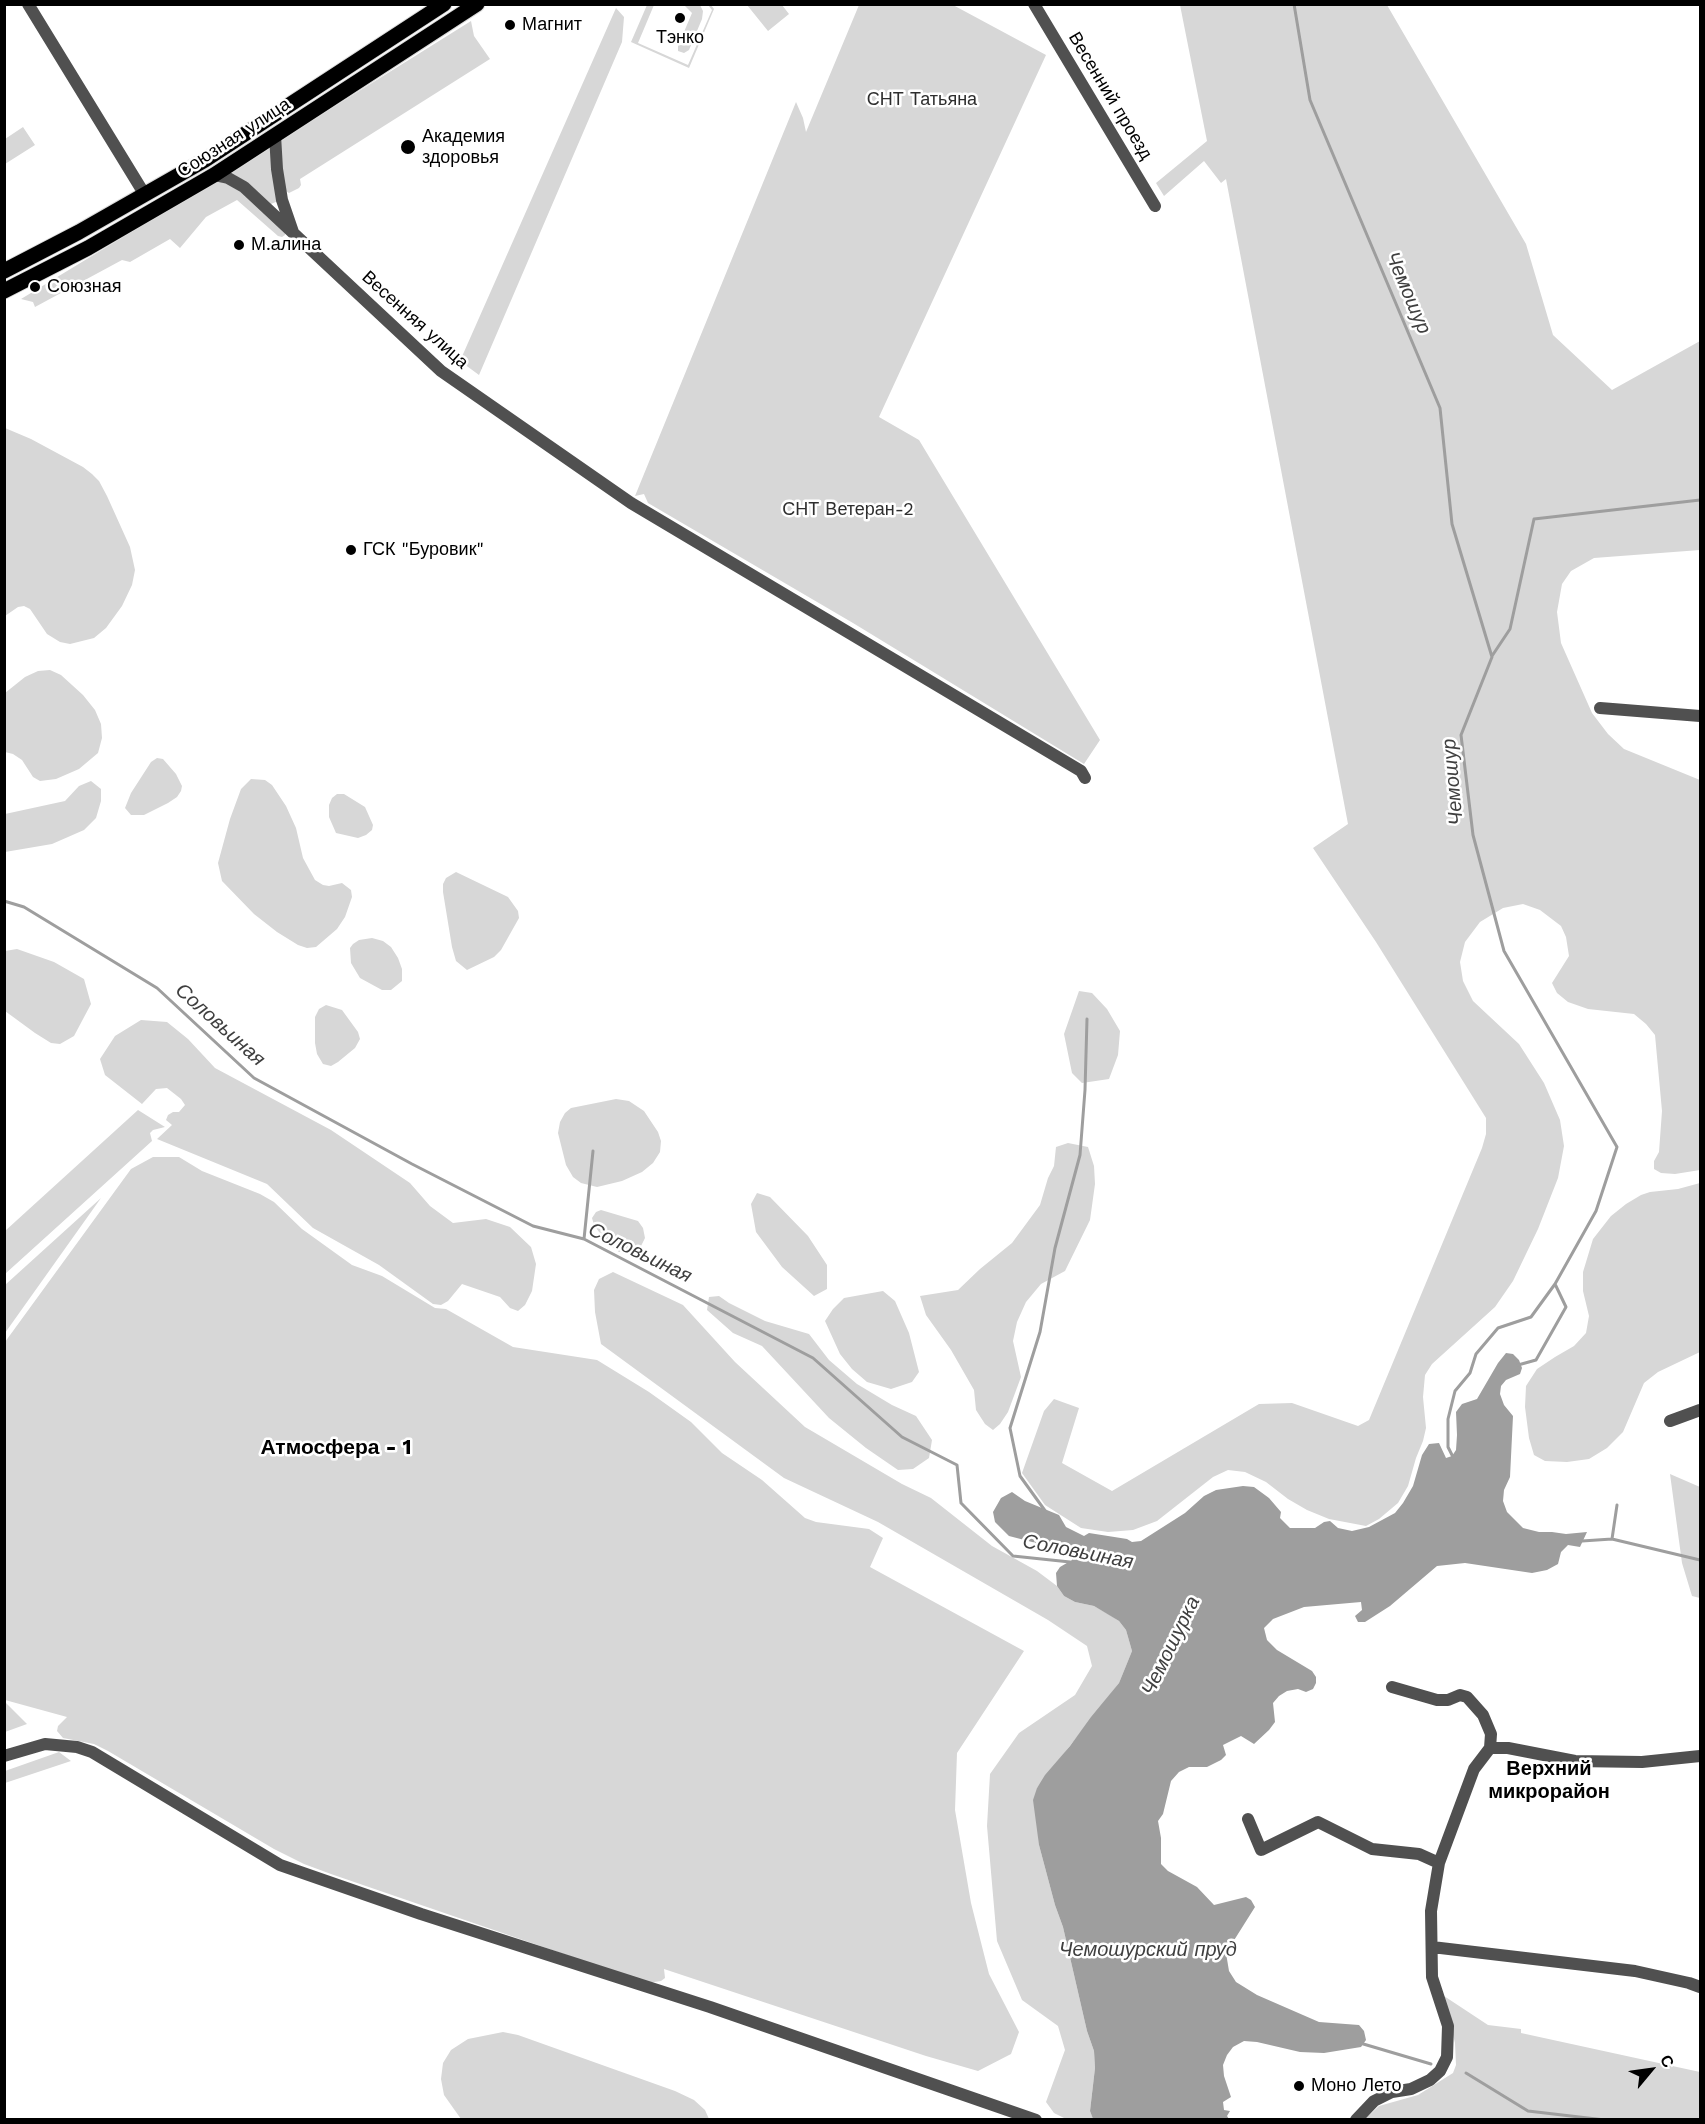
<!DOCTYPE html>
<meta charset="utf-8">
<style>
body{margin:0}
#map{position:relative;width:1705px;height:2124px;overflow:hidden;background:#fff;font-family:"Work Sans",sans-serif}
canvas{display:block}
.frame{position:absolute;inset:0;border:6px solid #000;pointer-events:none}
.north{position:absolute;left:1621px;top:2040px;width:60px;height:60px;-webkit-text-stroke:4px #fff;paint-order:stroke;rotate:61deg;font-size:16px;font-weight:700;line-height:24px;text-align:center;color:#000}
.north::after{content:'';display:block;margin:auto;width:21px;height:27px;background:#000;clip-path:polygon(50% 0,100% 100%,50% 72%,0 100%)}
</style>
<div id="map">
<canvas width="1705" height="2124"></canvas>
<div class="frame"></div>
<div class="north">С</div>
</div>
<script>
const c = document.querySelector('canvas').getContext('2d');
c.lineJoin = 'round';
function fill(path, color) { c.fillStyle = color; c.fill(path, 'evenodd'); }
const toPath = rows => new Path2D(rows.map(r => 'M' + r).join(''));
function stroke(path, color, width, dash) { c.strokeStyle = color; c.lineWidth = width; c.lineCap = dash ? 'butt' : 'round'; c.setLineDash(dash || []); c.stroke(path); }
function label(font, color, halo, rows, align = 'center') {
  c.font = font + ' "Work Sans",sans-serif'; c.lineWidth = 5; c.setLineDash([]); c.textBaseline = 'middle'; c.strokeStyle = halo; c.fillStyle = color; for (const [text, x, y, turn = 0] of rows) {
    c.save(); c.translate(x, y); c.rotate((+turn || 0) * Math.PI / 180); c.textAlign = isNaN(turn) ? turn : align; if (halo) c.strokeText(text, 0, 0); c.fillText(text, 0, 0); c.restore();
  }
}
fill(toPath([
 [1380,4,1382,6,1387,5,1526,244,1553,335,1612,390,1700,341,1700,550,1594,558,1571,571,1562,584,1557,612,1561,643,1592,713,1608,734,1624,749,1700,780,1700,1170,1675,1174,1661,1173,1654,1169,1654,1161,1659,1152,1662,1111,1655,1035,1646,1024,1634,1014,1588,1009,1568,1002,1557,993,1552,983,1569,956,1566,937,1561,926,1540,910,1523,904,1503,908,1480,922,1465,942,1460,962,1463,981,1473,1001,1519,1044,1544,1083,1560,1120,1564,1146,1558,1178,1538,1229,1513,1281,1495,1307,1432,1364,1425,1375,1423,1397,1426,1428,1423,1441,1416,1458,1408,1486,1398,1503,1379,1519,1366,1526,1329,1519,1307,1510,1288,1499,1266,1482,1245,1472,1228,1470,1213,1477,1157,1521,1133,1530,1108,1532,1081,1528,1045,1505,1022,1473,1044,1411,1054,1399,1079,1408,1062,1463,1112,1491,1259,1404,1292,1403,1358,1426,1369,1420,1482,1148,1486,1134,1486,1118,1376,942,1313,848,1348,824,1226,179,1221,183,1204,161,1164,196,1156,183,1207,141,1180,5],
 [647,5,654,5,638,43,688,65,712,10,708,5,711,5,714,9,689,68,631,42],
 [684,5,700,5,703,11,702,19,689,50,684,53,678,51,678,46,692,13],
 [747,5,782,5,789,14,768,31],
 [859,5,953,5,1046,55,879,417,919,440,1100,740,1084,764,853,623,648,503,644,494,635,496,796,102,803,118,806,132],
 [616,8,624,17,622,42,479,375,460,361],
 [471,21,474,36,490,59,300,179,301,185,299,188,289,193,284,190,280,142,284,138],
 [23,127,35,145,5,164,5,139],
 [272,146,278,201,271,204,246,182,229,173],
 [217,180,231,181,285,232,285,235,282,237,278,236,237,200,206,217,180,248,170,239,130,262,122,260,35,307,33,302,21,299],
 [5,428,31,439,83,467,92,474,99,481,107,496,130,547,135,570,132,585,122,606,106,628,94,638,70,644,60,642,47,634,30,609,24,606,18,607,5,616],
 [50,670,61,675,83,695,95,710,101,724,102,738,98,753,79,769,56,779,40,781,33,777,22,760,13,754,5,752,5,693,25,677,38,671],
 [157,758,163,759,176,774,182,786,181,791,177,797,168,803,144,815,131,815,125,808,131,793,151,762],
 [251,779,265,780,272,785,286,806,296,828,303,858,315,880,323,885,329,886,342,883,351,890,352,897,345,917,337,929,316,947,307,948,298,945,277,932,254,914,222,881,218,863,230,819,241,789],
 [91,781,101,789,101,801,96,818,84,830,52,844,5,852,5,814,65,801,79,786],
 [337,794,344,794,365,807,373,825,372,830,366,835,358,838,336,833,329,817,329,805,332,798],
 [456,872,508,897,518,911,519,918,501,950,494,957,467,970,456,961,452,947,443,892,443,884,446,878],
 [372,938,383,941,391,947,398,958,402,969,402,981,391,990,382,990,360,978,351,963,350,948,353,944,359,940],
 [17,949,54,962,84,979,91,1004,74,1036,60,1044,51,1043,35,1033,5,1011,5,951],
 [1079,991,1092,993,1107,1009,1120,1031,1118,1055,1109,1079,1082,1083,1072,1073,1064,1034],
 [326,1005,342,1010,358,1032,360,1039,355,1048,338,1062,331,1066,323,1064,317,1054,315,1043,315,1017,319,1009],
 [141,1020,167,1022,188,1039,215,1068,331,1130,410,1183,430,1206,453,1223,486,1219,510,1227,531,1247,536,1264,532,1291,525,1305,518,1311,510,1308,500,1297,462,1284,448,1301,441,1305,433,1304,379,1265,313,1228,267,1184,157,1139,172,1125,166,1120,168,1115,173,1112,179,1112,185,1105,181,1099,167,1088,156,1089,142,1104,105,1075,100,1059,115,1036],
 [616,1099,629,1101,644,1111,658,1132,661,1141,660,1152,653,1163,642,1172,622,1181,597,1187,581,1183,573,1177,566,1165,558,1133,560,1122,565,1113,571,1108],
 [138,1110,165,1127,153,1130,150,1133,152,1141,5,1274,5,1231],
 [1068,1143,1088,1147,1094,1166,1095,1184,1090,1220,1065,1271,1041,1284,1026,1302,1017,1322,1013,1341,1021,1377,1008,1412,1000,1424,993,1430,985,1424,976,1410,974,1390,951,1350,926,1315,920,1296,958,1290,980,1269,1012,1243,1040,1205,1048,1178,1054,1166,1056,1147],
 [153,1157,179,1157,202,1171,260,1194,274,1202,302,1229,352,1265,382,1276,435,1308,446,1309,513,1347,597,1360,649,1392,691,1422,722,1453,762,1480,805,1518,816,1522,869,1529,883,1538,870,1567,1024,1651,957,1753,955,1810,971,1903,989,1974,1019,2032,1011,2054,978,2071,926,2056,664,1969,665,1978,661,1981,648,1983,331,1874,304,1864,274,1849,108,1751,94,1744,63,1738,57,1731,58,1726,67,1717,5,1700,5,1342,131,1169],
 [1700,1183,1700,1352,1658,1372,1644,1383,1623,1432,1607,1448,1589,1459,1567,1462,1545,1461,1534,1455,1529,1438,1525,1407,1526,1386,1537,1369,1555,1357,1574,1346,1586,1333,1589,1316,1583,1291,1583,1272,1593,1239,1611,1216,1626,1204,1641,1195,1650,1192,1678,1189],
 [757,1193,770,1197,808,1236,827,1265,827,1289,814,1296,782,1267,756,1232,751,1204],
 [101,1198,5,1333,5,1285],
 [601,1210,638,1221,643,1228,645,1238,640,1248,629,1252,619,1252,607,1243,594,1225,592,1218,596,1212],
 [613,1272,683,1305,735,1362,805,1427,902,1484,931,1498,992,1546,1037,1571,1057,1586,1064,1596,1075,1602,1094,1606,1108,1614,1119,1621,1126,1630,1132,1651,1119,1683,1037,1788,1039,1845,1055,1905,1063,1927,1087,2031,1094,2051,1095,2068,1090,2111,1093,2119,1066,2119,1054,2113,1046,2102,1065,2050,1058,2026,1022,2000,997,1941,987,1826,990,1774,1019,1733,1075,1695,1092,1666,1087,1646,1048,1620,878,1522,784,1478,601,1344,595,1312,594,1290,599,1279],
 [883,1291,895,1301,909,1333,919,1372,912,1382,891,1389,867,1382,852,1369,840,1354,825,1321,833,1309,844,1298],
 [719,1296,729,1303,765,1321,809,1334,829,1360,857,1384,892,1405,916,1416,932,1440,929,1458,913,1469,898,1470,866,1448,829,1418,762,1346,733,1333,707,1310,709,1297],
 [1670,1474,1700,1487,1700,1598,1692,1596,1682,1563],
 [5,1702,27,1724,5,1732],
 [59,1752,71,1761,5,1783,5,1771],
 [1444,1996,1488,2025,1521,2029,1521,2033,1700,2072,1700,2119,1364,2120,1379,2106,1418,2095,1453,2073,1456,2065,1455,2043],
 [503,2032,518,2035,675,2091,694,2100,705,2110,709,2119,461,2119,444,2095,441,2079,443,2063,451,2050,468,2039]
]), '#d7d7d7');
fill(toPath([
 [1506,1353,1513,1354,1519,1360,1522,1368,1520,1374,1506,1380,1501,1386,1500,1394,1504,1405,1513,1416,1510,1477,1504,1490,1503,1501,1507,1512,1523,1528,1539,1532,1552,1532,1566,1534,1587,1532,1580,1547,1568,1545,1561,1552,1558,1564,1547,1570,1532,1573,1465,1563,1437,1566,1390,1606,1365,1622,1358,1622,1355,1616,1362,1610,1361,1602,1304,1607,1273,1619,1264,1628,1267,1640,1277,1650,1312,1671,1316,1677,1316,1683,1313,1689,1306,1692,1298,1689,1287,1691,1279,1696,1273,1703,1275,1722,1269,1730,1254,1744,1241,1736,1223,1745,1226,1755,1221,1760,1207,1767,1189,1767,1179,1772,1171,1781,1163,1814,1158,1821,1161,1838,1161,1864,1168,1871,1197,1887,1214,1905,1246,1897,1251,1900,1255,1907,1226,1953,1229,1971,1236,1982,1257,1995,1319,2022,1359,2025,1364,2031,1366,2040,1361,2047,1324,2053,1300,2052,1257,2042,1244,2041,1233,2047,1227,2055,1223,2065,1224,2076,1231,2097,1223,2102,1224,2110,1230,2111,1227,2116,1229,2119,1093,2119,1090,2111,1095,2068,1094,2051,1087,2031,1063,1927,1055,1905,1039,1845,1033,1800,1037,1788,1045,1775,1070,1746,1091,1717,1119,1683,1132,1651,1126,1630,1119,1621,1094,1606,1075,1602,1064,1596,1057,1586,1056,1573,1060,1567,1072,1560,1072,1551,1060,1546,1036,1543,1009,1536,995,1522,993,1512,1001,1498,1012,1492,1025,1501,1059,1515,1066,1527,1084,1536,1089,1533,1127,1539,1132,1542,1141,1541,1185,1513,1204,1496,1216,1490,1243,1486,1254,1487,1269,1498,1281,1512,1280,1518,1290,1528,1315,1528,1324,1522,1330,1521,1338,1528,1352,1531,1369,1527,1395,1513,1403,1503,1413,1486,1422,1455,1429,1444,1439,1443,1446,1458,1452,1456,1456,1450,1457,1435,1456,1412,1462,1404,1477,1399,1498,1363]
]), '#9e9e9e');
stroke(toPath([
 [1294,4,1310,100,1440,408,1452,524,1492,657,1461,735,1473,835,1504,951,1617,1147,1596,1211,1555,1284,1566,1307,1536,1360,1518,1365],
 [1492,656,1510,629,1534,519,1700,500],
 [4,901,24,907,157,988,254,1078,412,1164,533,1226,584,1239,813,1358,902,1437,957,1465,961,1503,1013,1556,1070,1562],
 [584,1239,593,1151],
 [1454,1459,1448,1447,1448,1419,1455,1391,1470,1373,1476,1354,1498,1328,1531,1317,1555,1284],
 [1046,1512,1020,1476,1010,1428,1040,1332,1055,1248,1080,1155,1085,1090,1087,1019],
 [1612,1539,1617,1505],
 [1582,1541,1612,1539,1700,1560],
 [1360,2043,1431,2064],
 [1466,2073,1528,2111,1605,2120]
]), '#9e9e9e', 3);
const major = toPath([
 [4,271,79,232,205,160,444,4],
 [4,291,88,248,214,175,477,4]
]);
stroke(major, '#dbdbdb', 17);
stroke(toPath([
 [28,4,145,195],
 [1034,4,1155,206],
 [275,135,277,169,282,200,293,232],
 [214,175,228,178,244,187,441,371,631,503,1081,771,1085,778],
 [1600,708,1700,716],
 [1670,1421,1700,1410],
 [1392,1687,1437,1700,1448,1700,1460,1695,1467,1697,1483,1715,1491,1734,1490,1748],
 [4,1756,45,1744,77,1747,92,1752,280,1865,421,1914,710,2007,1036,2120],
 [1248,1819,1261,1850,1318,1822,1372,1849,1419,1854,1439,1863],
 [1432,1947,1635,1971,1689,1983,1700,1987],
 [1356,2120,1374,2101,1392,2092,1411,2089,1430,2080,1440,2071,1447,2057,1448,2026,1432,1977,1431,1911,1439,1863,1474,1769,1490,1748,1508,1748,1575,1761,1642,1762,1700,1756]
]), '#505050', 12);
stroke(major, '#000', 15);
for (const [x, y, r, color] of [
 [680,18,6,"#000"],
 [510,25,6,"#000"],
 [408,147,8,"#000"],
 [239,245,6,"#000"],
 [35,287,6,"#000"],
 [351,550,6,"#000"],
 [1299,2086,6,"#000"]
]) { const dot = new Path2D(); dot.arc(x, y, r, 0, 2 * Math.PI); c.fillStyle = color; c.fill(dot); stroke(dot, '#fff', 2); }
label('18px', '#000', '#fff', [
 ["Магнит",522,25],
 ["Тэнко",680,38,"center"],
 ["Академия",422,137],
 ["здоровья",422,158],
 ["М.алина",251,245],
 ["Союзная",47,287],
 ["ГСК \"Буровик\"",363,550],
 ["Моно Лето",1311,2086]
], 'left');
label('18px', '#000', '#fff', [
 ["Весенний проезд",1110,96,59],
 ["Союзная улица",234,138,-33],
 ["Весенняя улица",415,320,42]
]);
label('18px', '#2e2e2e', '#fff', [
 ["СНТ Татьяна",922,100],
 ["СНТ Ветеран-2",848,510]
]);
label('italic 20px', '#3f3f3f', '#fff', [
 ["Чемошур",1408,293,67],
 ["Чемошур",1453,782,-95],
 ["Соловьиная",220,1025,42],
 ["Соловьиная",640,1253,26],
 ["Соловьиная",1078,1552,11],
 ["Чемошурка",1171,1646,-64],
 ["Чемошурский пруд",1148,1950]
]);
label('bold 20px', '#000', '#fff', [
 ["Верхний",1549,1769],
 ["микрорайон",1549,1792]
]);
label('bold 21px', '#000', '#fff', [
 ["Атмосфера - 1",336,1448]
]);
</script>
